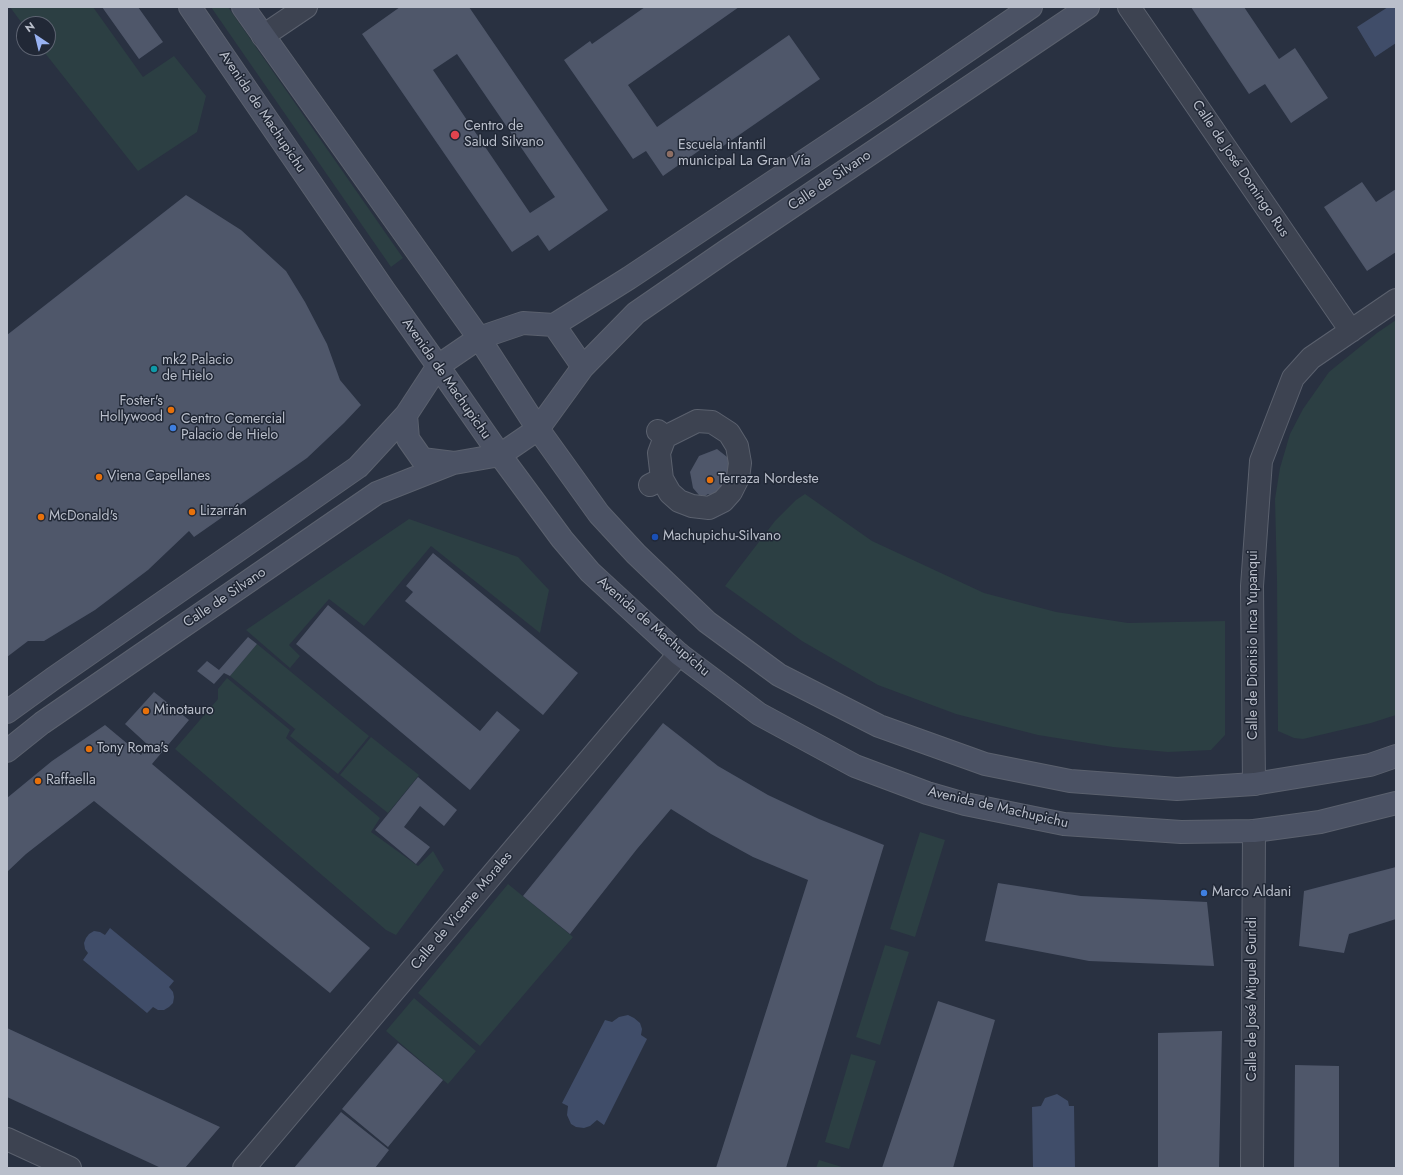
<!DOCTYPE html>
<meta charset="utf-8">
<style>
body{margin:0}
#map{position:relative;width:1403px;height:1175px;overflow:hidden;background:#293141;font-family:Jost,sans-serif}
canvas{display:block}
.frame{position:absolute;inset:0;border:8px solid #babfcb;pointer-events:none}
.north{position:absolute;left:16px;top:16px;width:40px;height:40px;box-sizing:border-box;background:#212836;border:1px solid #5e6472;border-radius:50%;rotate:325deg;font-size:11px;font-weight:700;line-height:16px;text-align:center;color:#babfcb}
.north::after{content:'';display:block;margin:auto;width:14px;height:18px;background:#98b2f2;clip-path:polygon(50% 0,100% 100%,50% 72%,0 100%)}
</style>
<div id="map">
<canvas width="1403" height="1175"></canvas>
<div class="frame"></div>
<div class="north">N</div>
</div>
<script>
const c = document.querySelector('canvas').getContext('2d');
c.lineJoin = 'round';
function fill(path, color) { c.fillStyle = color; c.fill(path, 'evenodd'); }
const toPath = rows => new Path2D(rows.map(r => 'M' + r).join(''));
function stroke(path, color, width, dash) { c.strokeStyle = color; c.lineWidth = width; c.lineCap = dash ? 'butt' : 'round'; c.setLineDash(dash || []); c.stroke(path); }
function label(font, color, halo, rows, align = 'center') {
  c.font = font + ' Jost,sans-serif'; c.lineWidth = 3; c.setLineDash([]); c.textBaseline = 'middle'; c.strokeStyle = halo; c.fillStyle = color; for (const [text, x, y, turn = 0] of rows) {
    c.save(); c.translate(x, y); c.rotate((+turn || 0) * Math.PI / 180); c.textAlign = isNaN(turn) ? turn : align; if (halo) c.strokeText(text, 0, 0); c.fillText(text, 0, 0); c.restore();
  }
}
fill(toPath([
 [10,7,93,7,143,77,174,56,206,96,197,132,138,171,41,48,48,48,48,24,24,24,24,26],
 [211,7,228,7,403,258,391,267],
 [1396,320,1396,715,1371,723,1303,739,1294,738,1278,731,1277,580,1275,499,1280,468,1290,434,1303,409,1329,372,1377,333],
 [805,494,872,541,984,593,1056,612,1128,623,1225,621,1225,735,1211,750,1168,752,1113,747,1038,735,956,714,878,685,802,641,725,586,775,521,796,500],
 [409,519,518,557,549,590,540,633,431,546,364,626,329,599,289,645,300,656,290,668,246,630],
 [257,644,369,736,338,774,290,736,296,728,295,729,230,676],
 [227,678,290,730,286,738,380,818,371,832,418,866,433,851,444,870,396,935,386,930,175,749,218,699,218,689],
 [371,737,419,775,388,813,340,775],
 [920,832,945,840,915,937,890,929],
 [508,884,573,937,480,1046,418,993],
 [885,945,909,952,880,1045,856,1037],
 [414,998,476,1051,448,1084,386,1031],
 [851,1054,876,1061,849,1149,825,1142],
 [819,1160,842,1167,842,1168,816,1168]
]), '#2c3f43');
fill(toPath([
 [1388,7,1396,7,1396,43,1375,57,1357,27],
 [110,928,174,981,169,987,173,992,174,997,173,1003,169,1007,164,1010,158,1010,153,1007,147,1013,83,960,88,953,85,949,84,943,86,938,89,934,94,931,100,932,105,935],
 [628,1015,634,1018,640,1023,642,1029,641,1035,647,1039,604,1125,597,1120,590,1126,584,1128,576,1127,571,1124,567,1115,568,1106,562,1103,605,1020,612,1022,619,1017],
 [1057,1094,1068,1101,1069,1106,1074,1106,1075,1168,1033,1168,1032,1107,1041,1106,1045,1098]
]), '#404d69');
fill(toPath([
 [102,7,138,7,163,42,139,59],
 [400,7,469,7,608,210,549,251,538,235,512,252,362,34],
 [457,54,555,197,530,213,433,70],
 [645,7,739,7,628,85,657,127,789,35,820,79,716,151,710,143,663,176,646,151,633,159,564,60,590,41,592,44],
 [1191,7,1244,7,1279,59,1295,48,1328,98,1291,123,1265,84,1249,94],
 [1362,182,1376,202,1396,189,1396,252,1367,271,1324,207],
 [186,195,241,230,286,271,305,302,327,344,340,380,361,405,344,423,307,458,194,537,189,531,148,570,95,610,44,641,28,641,7,657,7,335],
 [717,449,736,464,718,499,708,494,705,496,699,495,693,488,690,472,699,456],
 [433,553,578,673,543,715,405,601,413,592,406,586],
 [328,605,480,731,497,711,520,730,470,790,296,644],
 [248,637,257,644,230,676,224,673,214,684,197,671,207,661,219,670],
 [154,692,189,720,152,764,370,948,330,993,94,801,26,854,7,872,7,798,52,761,105,725,141,755,148,745,125,724],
 [663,723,718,766,768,795,819,819,884,845,786,1168,716,1168,808,880,753,857,711,834,671,809,637,849,570,934,523,896],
 [418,777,457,810,444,826,420,806,404,827,430,847,416,864,375,830],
 [1396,867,1396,919,1349,934,1344,953,1299,946,1304,891],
 [998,883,1081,896,1207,902,1214,966,1089,961,985,941],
 [938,1001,995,1020,953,1168,882,1168],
 [7,1028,220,1127,185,1168,161,1168,7,1097],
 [1222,1031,1219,1168,1158,1168,1158,1033],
 [398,1043,443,1080,388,1147,342,1109],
 [1295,1065,1339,1066,1339,1168,1294,1168],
 [341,1112,389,1150,375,1168,294,1168]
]), '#4f576a');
const street = toPath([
 [1129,7,1351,331],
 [263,36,306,7],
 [662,479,659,453,665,437],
 [650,485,662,479,670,493,679,501,692,506,709,508,723,501,731,492,738,478,740,463,737,446,729,433,712,422,697,421,665,437,658,431],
 [1254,784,1252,586,1261,461,1293,378,1311,358,1396,300],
 [7,1139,70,1168],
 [244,1168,679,654],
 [1252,1168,1254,831]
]);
const secondary = toPath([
 [190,7,384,290,438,366,500,455,562,539,590,572,679,654,759,714,855,766,927,793,965,804,1064,824,1181,832,1254,831,1320,822,1396,803],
 [243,7,479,338,538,429,599,514,636,554,707,622,779,675,879,726,985,764,1070,781,1177,789,1254,784,1370,765,1396,756],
 [554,325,629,278,881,110,1031,7],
 [554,325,583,367],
 [406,415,408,439,422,459,454,463,500,455,538,429,583,367,636,313,726,251,1088,7],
 [7,712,54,678,358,467,406,415,438,366,479,338,523,323,554,325],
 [7,751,42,723,377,493,453,463]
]);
stroke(street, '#5b616e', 24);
stroke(secondary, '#5b616e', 24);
stroke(street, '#3d4351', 22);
stroke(secondary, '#4b5264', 22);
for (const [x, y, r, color] of [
 [455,135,5,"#e0444e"],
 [670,154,4,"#8d6e63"],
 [154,369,4,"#0f9aa8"],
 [171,410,4,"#e8710a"],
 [173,428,4,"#3f7fe0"],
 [99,477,4,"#e8710a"],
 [710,480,4,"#e8710a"],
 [192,512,4,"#e8710a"],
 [41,517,4,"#e8710a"],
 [655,537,4,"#1a4fb4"],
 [146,711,4,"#e8710a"],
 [89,749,4,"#e8710a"],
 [38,781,4,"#e8710a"],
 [1204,893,4,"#3f7fe0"]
]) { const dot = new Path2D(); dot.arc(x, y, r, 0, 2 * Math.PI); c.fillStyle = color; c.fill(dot); stroke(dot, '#212836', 1.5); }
label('14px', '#babfcb', '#212836', [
 ["Avenida de Machupichu",262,112,56],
 ["Calle de José Domingo Rus",1240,169,56],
 ["Calle de Silvano",830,181,-34],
 ["Avenida de Machupichu",446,379,55],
 ["Calle de Silvano",225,598,-34],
 ["Avenida de Machupichu",653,627,41],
 ["Calle de Dionisio Inca Yupanqui",1254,645,-90],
 ["Avenida de Machupichu",998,808,13],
 ["Calle de Vicente Morales",462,911,-50],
 ["Calle de José Miguel Guridi",1253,999,-90]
]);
label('14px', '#babfcb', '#212836', [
 ["Centro de",464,127],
 ["Salud Silvano",464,143],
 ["Escuela infantil",678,146],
 ["municipal La Gran Vía",678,162],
 ["mk2 Palacio",162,361],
 ["de Hielo",162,377],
 ["Foster's",163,402,"right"],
 ["Hollywood",163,418,"right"],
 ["Centro Comercial",181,420],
 ["Palacio de Hielo",181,436],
 ["Viena Capellanes",107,477],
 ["Terraza Nordeste",718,480],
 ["Lizarrán",200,512],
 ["McDonald's",49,517],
 ["Machupichu-Silvano",663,537],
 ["Minotauro",154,711],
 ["Tony Roma's",97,749],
 ["Raffaella",46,781],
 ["Marco Aldani",1212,893]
], 'left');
</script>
